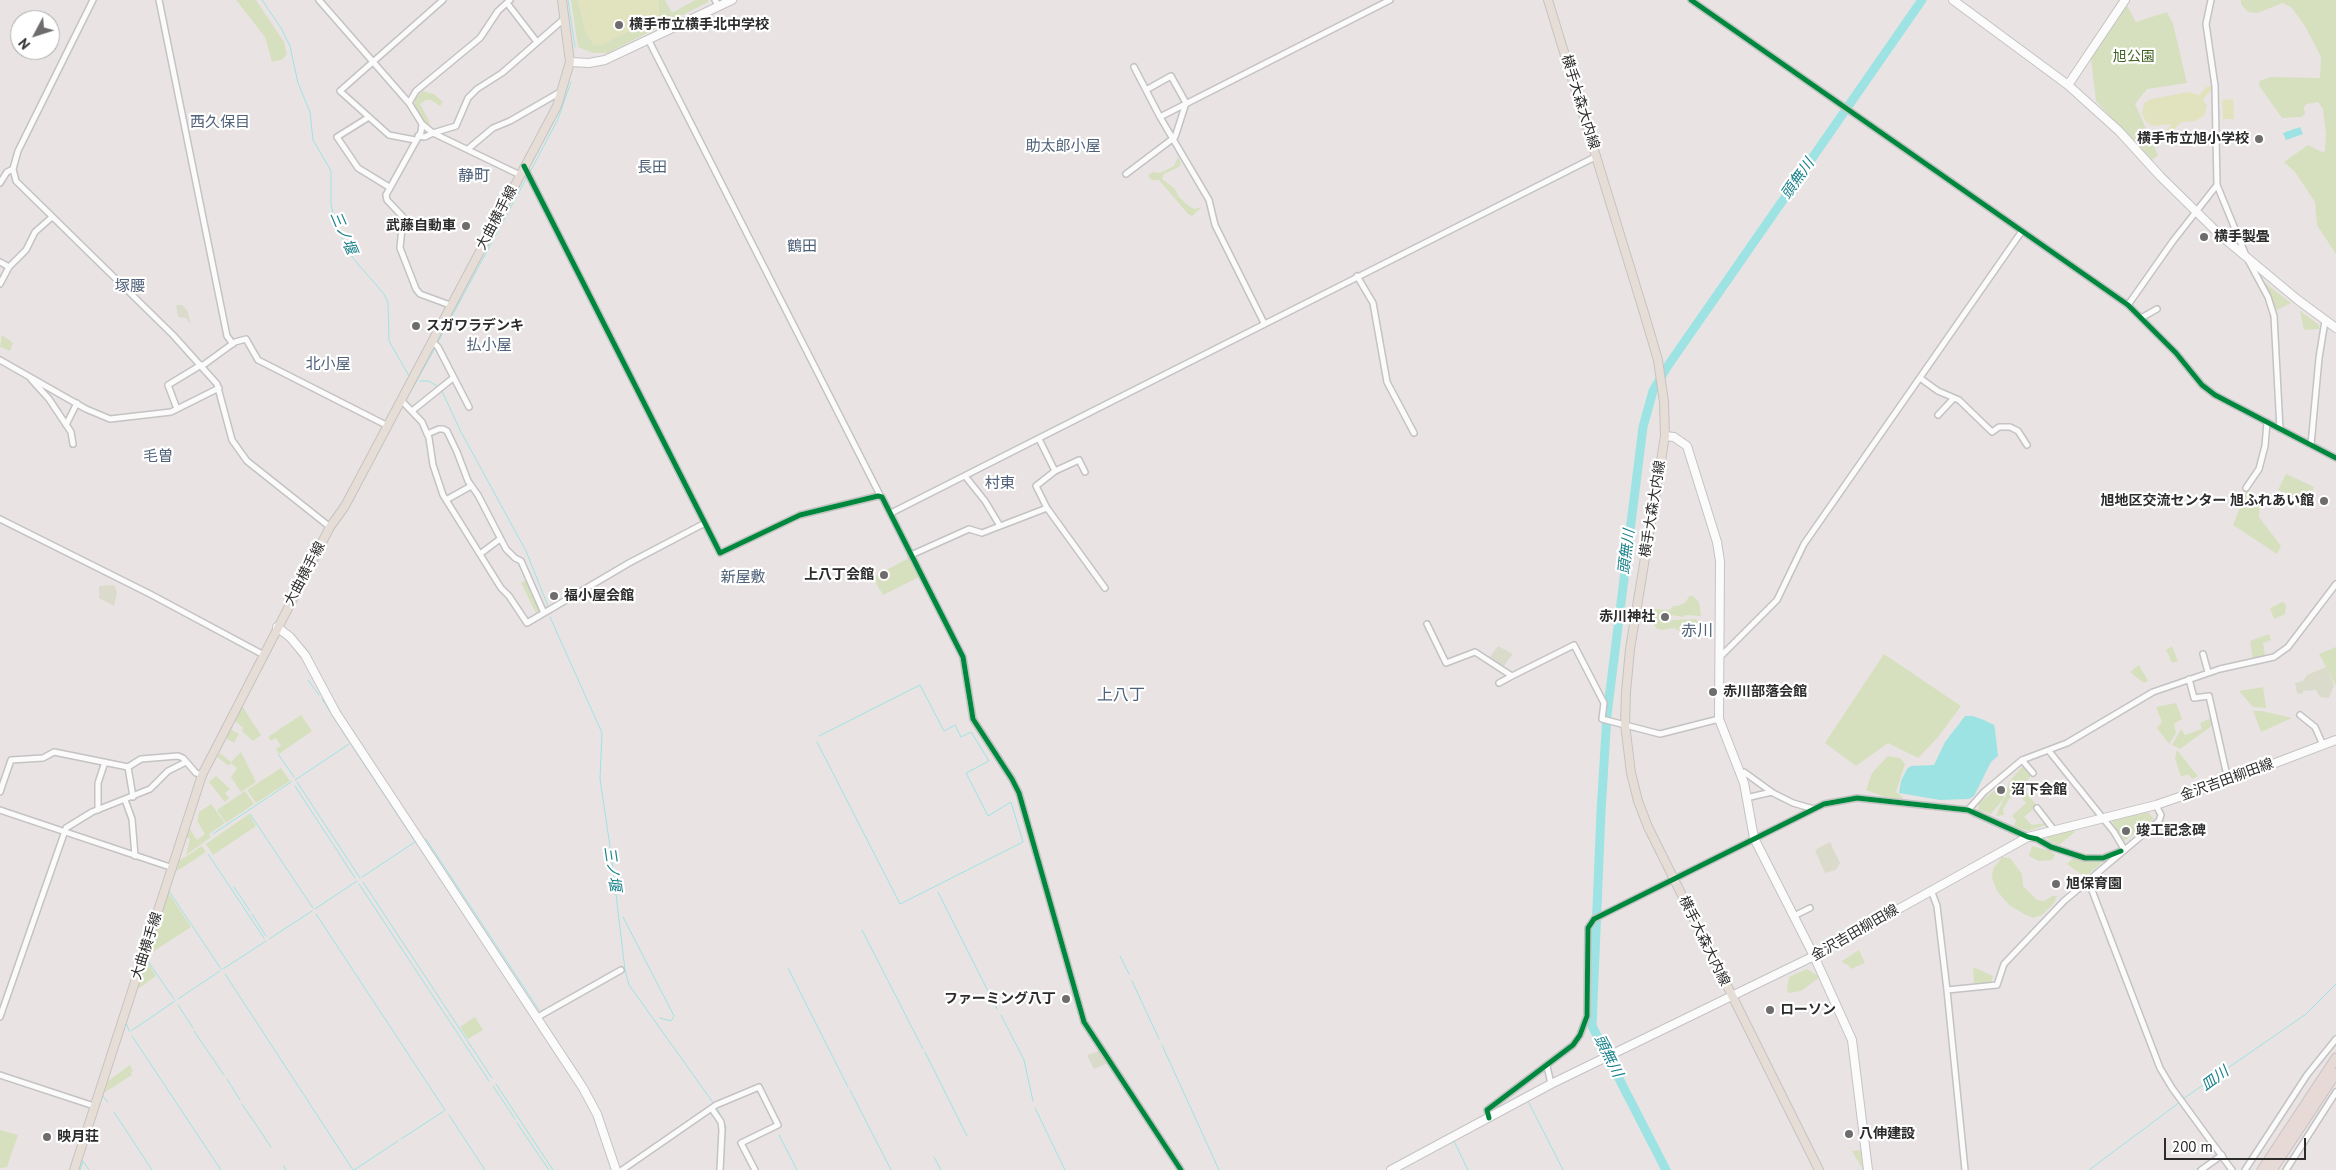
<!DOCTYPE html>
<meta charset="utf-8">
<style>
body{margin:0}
#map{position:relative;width:2336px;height:1170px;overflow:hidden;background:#e9e4e3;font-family:"PT Sans",sans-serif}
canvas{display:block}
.north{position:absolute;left:10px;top:10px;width:50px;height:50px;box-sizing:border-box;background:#fff;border:1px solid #ababab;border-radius:50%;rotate:230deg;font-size:14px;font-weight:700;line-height:20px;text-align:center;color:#2c2c2c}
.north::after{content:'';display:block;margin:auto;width:18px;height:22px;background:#6e6c6c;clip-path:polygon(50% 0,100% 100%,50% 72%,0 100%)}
.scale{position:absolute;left:2164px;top:1138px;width:142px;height:22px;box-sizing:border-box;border:2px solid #2c2c2c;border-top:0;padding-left:6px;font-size:15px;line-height:18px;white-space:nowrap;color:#2c2c2c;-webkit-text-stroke:4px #fff;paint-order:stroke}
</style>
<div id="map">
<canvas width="2336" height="1170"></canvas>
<div class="north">N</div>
<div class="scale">200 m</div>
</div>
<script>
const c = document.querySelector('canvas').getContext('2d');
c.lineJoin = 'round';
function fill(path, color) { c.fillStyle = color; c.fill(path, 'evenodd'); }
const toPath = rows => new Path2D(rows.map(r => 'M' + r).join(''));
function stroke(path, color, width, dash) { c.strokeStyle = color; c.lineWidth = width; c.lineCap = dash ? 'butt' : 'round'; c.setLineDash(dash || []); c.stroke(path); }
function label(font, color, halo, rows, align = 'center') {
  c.font = font + ' "PT Sans","Noto Sans JP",sans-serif'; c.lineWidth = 4.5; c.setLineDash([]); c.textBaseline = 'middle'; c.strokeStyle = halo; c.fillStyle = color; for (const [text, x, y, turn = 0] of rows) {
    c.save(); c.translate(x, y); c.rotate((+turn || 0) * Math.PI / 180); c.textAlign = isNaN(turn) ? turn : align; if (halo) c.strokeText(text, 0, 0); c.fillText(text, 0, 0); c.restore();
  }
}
fill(toPath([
 [236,0,256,0,284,42,287,54,283,59,272,62,265,37],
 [571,0,578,0,585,30,594,45,601,45,659,16,659,0,665,0,672,13,695,0,708,0,708,2,608,53,593,53,578,47],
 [2241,0,2336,0,2336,254,2317,225,2315,202,2295,172,2284,162,2308,145,2322,152,2325,151,2326,134,2323,109,2318,102,2307,104,2304,107,2305,114,2301,117,2282,118,2260,87,2259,81,2271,77,2320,78,2321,57,2305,26,2292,8,2283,3,2257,13,2248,12,2241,4],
 [2126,4,2136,22,2167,12,2173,24,2187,83,2147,89,2135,104,2158,155,2151,161,2096,101,2091,58],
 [422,91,434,94,443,102,440,106,431,100,426,100,420,104,429,121,430,126,427,126,415,106,415,100],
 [1178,157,1181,163,1179,167,1164,174,1162,179,1174,188,1179,197,1189,206,1194,209,1202,207,1192,216,1188,214,1159,180,1151,180,1148,175,1153,172,1160,173,1174,166],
 [2261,279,2274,290,2291,303,2277,310],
 [2300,311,2318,324,2320,329,2304,330],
 [2,335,13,343,10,351,0,347],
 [2286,474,2314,487,2307,503,2278,490],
 [2247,489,2260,501,2259,517,2281,546,2277,554,2233,525],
 [909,558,919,577,883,595,877,585,875,576],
 [527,579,540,610,536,613,521,583],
 [1689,596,1693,596,1699,602,1701,616,1685,615,1684,617,1664,614,1660,617,1669,623,1672,620,1696,619,1700,623,1697,630,1690,635,1687,631,1682,632,1673,628,1661,630,1656,628,1653,622,1654,609,1670,610,1673,606,1678,606,1686,602],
 [2283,602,2286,605,2285,614,2274,619,2270,608],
 [2269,634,2271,640,2263,643,2265,655,2253,659,2250,641],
 [2172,646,2178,661,2172,663,2166,650],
 [2336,647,2336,686,2319,654],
 [1884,654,1961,706,1938,737,1918,758,1888,743,1856,766,1825,743],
 [2139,665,2148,681,2144,683,2130,672],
 [2263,687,2266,708,2253,707,2239,691],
 [2176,703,2182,719,2174,724,2176,733,2169,744,2157,728,2162,722,2156,707],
 [242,706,261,735,253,741,242,731,243,728,234,720],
 [2253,711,2262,711,2292,718,2261,732],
 [301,715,312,731,279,754,276,749,281,746,276,738,271,741,268,737],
 [2211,718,2213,725,2180,749,2172,745,2181,729,2185,735,2202,729,2200,723],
 [230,729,239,734,234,743,224,737],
 [2177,750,2196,774,2198,776,2192,779,2188,774,2181,777,2175,758],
 [241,752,256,782,241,792,231,777,237,768,231,763,229,766,217,757,220,753,231,762],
 [1888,756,1900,758,1905,764,1896,792,1903,797,1902,799,1885,797,1866,790,1872,773],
 [2022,767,2028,770,2031,776,2024,784,2022,791,2010,798,2003,809,2004,815,1996,816,2004,798,1991,814,1978,810,1979,803,1996,789,2005,798,2009,782],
 [281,768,290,781,256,803,247,790],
 [216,776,230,789,225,793,229,798,225,802,209,782],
 [245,791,254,804,226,823,217,810],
 [2025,791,2037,806,2024,817,2032,825,2046,823,2046,825,2027,831,2014,826,2016,820,2012,816,2026,803,2020,795],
 [211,804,225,823,209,834,211,837,186,855,190,839,186,837,187,831,189,828,197,840,205,834,197,821,199,812],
 [2148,812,2154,819,2124,841,2111,820],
 [249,814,256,826,213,855,206,844],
 [2073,829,2075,832,2059,845,2051,842,2045,836],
 [202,846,206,852,177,871,179,861],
 [2032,846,2050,851,2055,855,2052,860,2039,861,2029,856],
 [2002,857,2010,858,2022,874,2023,886,2037,900,2044,901,2052,896,2057,896,2054,903,2042,915,2033,918,2024,914,2009,905,1997,891,1992,878,1993,869],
 [2073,858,2102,861,2103,862,2085,877,2067,864],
 [169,893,191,927,148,955,168,894],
 [1859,950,1865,963,1851,969,1847,964,1844,964,1842,961],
 [147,961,156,976,138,989],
 [1973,967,1993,976,1991,983,1974,983],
 [1807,969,1820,977,1801,991,1788,993,1787,987,1789,977],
 [475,1017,483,1030,468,1039,460,1027],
 [130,1065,133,1071,131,1072,132,1075,104,1093,108,1081],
 [0,1130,18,1135,7,1167,0,1168],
 [1861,1150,1863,1170,1852,1151]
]), '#d6e0bf');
fill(toPath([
 [176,305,182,305,187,310,191,324,186,318,178,317],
 [114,585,117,592,114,606,99,598,99,586],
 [1498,646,1513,654,1503,667,1489,658],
 [2326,667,2334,685,2329,698,2320,697,2316,690,2303,691,2302,694,2297,693,2295,683,2303,681,2307,675],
 [1830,842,1840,863,1836,870,1825,873,1815,850],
 [1099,1051,1108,1063,1094,1069,1087,1055]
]), '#dadbcb');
fill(toPath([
 [578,0,659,0,659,16,601,45,594,45,585,30],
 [2211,86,2212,89,2203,99,2207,106,2204,116,2195,121,2181,122,2161,144,2157,140,2172,124,2152,126,2146,122,2142,113,2144,103,2151,99,2188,92,2199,95,2206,87],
 [2233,99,2234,119,2223,119,2222,100]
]), '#e0e3bd');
fill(toPath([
 [2300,127,2303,134,2286,140,2283,133],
 [1965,716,1973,716,1984,720,1994,725,1995,729,1998,756,1991,762,1974,796,1969,799,1940,800,1899,793,1901,781,1907,769,1911,766,1934,765,1945,742]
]), '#9de3e4');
stroke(toPath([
 [262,0,281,28,290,46,298,83,310,112,313,140,331,171,331,204,335,223,352,257,384,294,388,303,389,341,409,376],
 [568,0,575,47],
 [530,172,558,119,571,82],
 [438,342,527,177],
 [420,381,429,381,440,388],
 [442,391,460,430,526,551,548,606],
 [406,400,435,348],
 [550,617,602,733,600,779,611,853,625,970,629,985,714,1104],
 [308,680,319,695],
 [322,699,348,740],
 [817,742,900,904,1023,842,1011,802,988,816,966,773,989,761,971,732,961,737,955,725,944,731,920,685,819,736],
 [352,746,414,840],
 [278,754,294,777],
 [295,780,349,744],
 [297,782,360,878],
 [295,786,355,878],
 [250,814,313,908],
 [213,834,291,782],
 [426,839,539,1010],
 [418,845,486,947],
 [208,854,264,938],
 [362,877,415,842],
 [363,882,492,1078],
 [359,884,489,1081],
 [234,887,250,911],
 [169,891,221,969],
 [938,892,997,1009],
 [315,909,357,881],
 [252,914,266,936],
 [316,914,445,1110],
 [623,917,674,1016,671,1021,660,1018],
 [862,930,923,1049],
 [269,939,312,911],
 [1120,956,1129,974],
 [147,960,174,999],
 [788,968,848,1087],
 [223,969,266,941],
 [225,974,353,1170],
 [1132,981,1159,1039],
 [178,999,220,971],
 [178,1005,193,1028],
 [1001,1015,1024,1060,1033,1101],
 [126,1022,129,1031],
 [131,1031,175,1001],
 [194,1031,224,1075],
 [132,1036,221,1170],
 [1162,1045,1219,1170],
 [925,1052,967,1136],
 [227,1079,240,1100],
 [496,1084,553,1170],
 [493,1086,515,1119],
 [850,1090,891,1170],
 [102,1095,108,1102],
 [2183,1099,2306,1014,2336,984],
 [1529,1103,1563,1170],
 [242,1104,271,1147],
 [1035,1108,1065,1170],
 [718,1110,726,1127,724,1144],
 [114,1112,152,1170],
 [592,1112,612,1170],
 [449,1115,485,1170],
 [517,1123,549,1170],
 [779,1135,797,1170],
 [401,1139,444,1111],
 [1454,1141,1468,1170],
 [934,1157,941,1170],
 [83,1161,89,1170],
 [723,1165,723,1170],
 [284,1166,286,1170],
 [78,1170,82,1159],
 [80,1170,83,1162],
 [354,1170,398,1141],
 [2089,1170,2180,1102]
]), '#9de3e4', 1);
stroke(toPath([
 [1666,1170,1592,1026,1601,812,1607,715,1643,427,1653,391,1667,367,1922,0]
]), '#9de3e4', 9);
const street = toPath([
 [93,0,18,151,13,169,16,181,173,335,217,384,232,440,247,461,330,527],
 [159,0,227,336,233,344],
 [319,0,409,103,422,124,421,132,386,195,387,200,403,217,400,248,416,289,420,294,450,305],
 [715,0,719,7],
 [1691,0,2128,305,2176,353,2202,385,2215,395,2336,458],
 [2211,0,2206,24,2215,86,2217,185,2247,258,2268,297,2274,316,2280,429],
 [507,3,537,42],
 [649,41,881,497],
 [1134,67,1160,117,1209,200,1215,225,1264,323],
 [409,103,416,91,480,38,498,11,510,0],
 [369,117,337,137,358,168,389,187],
 [1160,117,1390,0],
 [422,124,433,133,456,126,468,98,477,89,502,73,565,18],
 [418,136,425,137,433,133,520,175],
 [415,140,389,135,340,91,443,0],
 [468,149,493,128,510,121,562,91],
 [524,166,720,553,800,515,878,496,882,497,963,657,973,719,1012,779,1019,793,1084,1022,1181,1170],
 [1126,174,1175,137,1186,103,1171,76,1146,90],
 [0,183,7,172,13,169],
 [0,262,9,267],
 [1357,276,1373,303,1387,382,1414,433],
 [0,284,9,267,26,250,35,232,52,217],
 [2128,305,2173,241,2217,185],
 [2141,318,2157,309],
 [432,341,438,347,469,407],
 [0,360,86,409,110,419,171,412,219,388],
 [202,366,235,342,246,339,258,360,386,425],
 [1920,378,1938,391,1959,400,1992,432,1999,427,2010,427,2018,431,2027,445],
 [31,379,49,399,71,432,73,444],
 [401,400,422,422,429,438,433,465,443,495,501,588,509,596,527,623,629,563,705,523],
 [177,409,168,385,201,365],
 [412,411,453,378],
 [1938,415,1954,398],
 [66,425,77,403],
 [427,434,439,429,443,429,447,431,457,452,468,481,478,495,506,549,515,558,521,561,544,613],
 [1039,439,1055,471,1036,486,1047,508,1105,588],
 [2311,445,2319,358,2325,321],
 [1055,471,1079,460,1085,472],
 [965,476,985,501,1000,526],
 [2246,488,2259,469,2265,446,2267,422],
 [446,500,471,486],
 [891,513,1597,156],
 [0,519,150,594,262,654],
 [480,554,500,539],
 [911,555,969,529,982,533,1047,508],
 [1427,624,1446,663,1475,652,1512,676,1574,645,1604,703,1602,719,1660,734,1719,719],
 [2203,654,2208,672],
 [1721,656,1777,600,1804,544,2022,231],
 [2189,679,2194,698,2209,696,2228,780],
 [1499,683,1512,676],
 [2300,715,2315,727,2323,745],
 [2049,751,2114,832,2124,849],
 [2022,760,2033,773],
 [128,767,133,797],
 [1741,773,1744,772,1773,793,1793,803,1814,809],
 [0,792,11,760,43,758,54,752,128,767,141,759,178,756,183,758,196,773,202,775],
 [1746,798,1772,792],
 [125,800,132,819,135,856],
 [2037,808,2054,830],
 [0,810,173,868],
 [98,810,98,783,105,762],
 [1968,810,1984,792,2022,760,2067,743,2153,692,2220,669,2274,657,2288,647,2336,584],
 [2088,880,2160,1068,2172,1088,2232,1170],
 [1931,890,1937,906,1947,990,1965,1170],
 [1794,916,1810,908],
 [1947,990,1997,985,2004,964,2064,901,2159,821,2161,815,2156,805],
 [0,1017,66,828,92,812,150,789,168,771,186,762],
 [536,1018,621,970],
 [1547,1066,1551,1084],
 [0,1075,94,1106],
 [712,1109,721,1122,722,1130,720,1170],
 [1489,1118,1487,1110,1573,1045,1580,1035,1587,1016,1588,928,1594,919,1824,804,1857,798,1968,810,2028,837,2037,839,2051,847,2085,858,2103,858,2121,851],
 [622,1170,716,1105,759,1087,778,1125,741,1143,755,1170],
 [2201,1170,2222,1155],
 [2245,1170,2307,1075,2336,1039],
 [2286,1170,2336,1092]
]);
const secondary = toPath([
 [1953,0,2068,85,2119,131,2160,176,2220,235,2298,300,2336,328],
 [570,62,589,63,605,60,732,0],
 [2068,85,2125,0],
 [1665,436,1674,437,1687,446,1717,542,1720,561,1719,719,1744,783,1754,838,1814,956,1852,1040,1868,1170],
 [277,627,290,637,305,655,336,713,583,1088,597,1114,616,1170],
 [1391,1170,1551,1084,1814,956,2028,837,2156,805,2249,773,2336,740]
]);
const primary = toPath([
 [1548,0,1645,316,1658,360,1664,402,1665,436,1630,649,1626,692,1625,724,1631,773,1638,801,1648,827,1819,1170],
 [74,1170,202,775,330,527,345,506,557,106,570,62,562,0]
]);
const highway = toPath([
 [2262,1170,2336,1058],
 [2272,1170,2336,1073]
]);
stroke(street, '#c4c2c3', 8);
stroke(secondary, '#c4c2c3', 10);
stroke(primary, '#c5c3c2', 10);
stroke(highway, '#c5c3c2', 11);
stroke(street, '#fcfbfb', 5);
stroke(secondary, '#fcfbfb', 8);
stroke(primary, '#e6ded6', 8);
stroke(highway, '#e7d9d6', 9);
stroke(toPath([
 [1691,0,2128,305,2176,353,2202,385,2215,395,2336,458],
 [524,166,720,553,800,515,878,496,882,497,963,657,973,719,1012,779,1019,793,1084,1022,1181,1170],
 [1489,1118,1487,1110,1573,1045,1580,1035,1587,1016,1588,928,1594,919,1824,804,1857,798,1968,810,2028,837,2037,839,2051,847,2085,858,2103,858,2121,851]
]), '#00873e', 5);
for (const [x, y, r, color] of [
 [619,25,5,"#6e6c6c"],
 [2259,139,5,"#6e6c6c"],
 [466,226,5,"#6e6c6c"],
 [2204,237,5,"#6e6c6c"],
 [416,326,5,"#6e6c6c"],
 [2324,501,5,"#6e6c6c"],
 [884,575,5,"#6e6c6c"],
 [554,596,5,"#6e6c6c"],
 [1665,617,5,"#6e6c6c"],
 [1713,692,5,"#6e6c6c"],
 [2001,790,5,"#6e6c6c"],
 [2126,831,5,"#6e6c6c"],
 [2056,884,5,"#6e6c6c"],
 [1066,999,5,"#6e6c6c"],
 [1770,1010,5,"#6e6c6c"],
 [1849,1134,5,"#6e6c6c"],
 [47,1137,5,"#6e6c6c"]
]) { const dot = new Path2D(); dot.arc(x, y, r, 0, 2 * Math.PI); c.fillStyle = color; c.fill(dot); stroke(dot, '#fff', 2); }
label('bold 14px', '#2c2c2c', '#fff', [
 ["横手市立横手北中学校",629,25],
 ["横手市立旭小学校",2249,139,"right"],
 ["武藤自動車",456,226,"right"],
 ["横手製畳",2214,237],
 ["スガワラデンキ",426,326],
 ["旭地区交流センター 旭ふれあい館",2314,501,"right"],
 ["上八丁会館",874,575,"right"],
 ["福小屋会館",564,596],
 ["赤川神社",1655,617,"right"],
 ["赤川部落会館",1723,692],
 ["沼下会館",2011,790],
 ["竣工記念碑",2136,831],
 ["旭保育園",2066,884],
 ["ファーミング八丁",1056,999,"right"],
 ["ローソン",1780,1010],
 ["八伸建設",1859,1134],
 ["映月荘",57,1137]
], 'left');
label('14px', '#406322', '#fff', [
 ["旭公園",2134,57]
]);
label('14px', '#2c2c2c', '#fff', [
 ["横手大森大内線",1580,102,73],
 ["大曲横手線",497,218,-62],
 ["横手大森大内線",1653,509,-81],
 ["大曲横手線",305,574,-62],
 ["金沢吉田柳田線",2227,780,-20],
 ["金沢吉田柳田線",1855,933,-30],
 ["横手大森大内線",1704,941,64],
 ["大曲横手線",147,946,-72]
]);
label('15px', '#506279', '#fff', [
 ["西久保目",220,123],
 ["助太郎小屋",1063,147],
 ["長田",652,168],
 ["鶴田",802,247],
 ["塚腰",130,287],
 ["払小屋",489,346],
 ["北小屋",328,365],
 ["毛曽",158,457],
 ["村東",1000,484],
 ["新屋敷",743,578]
]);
label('italic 15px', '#1a828b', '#fff', [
 ["頭無川",1798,179,-55],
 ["三ノ堰",343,233,67],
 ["頭無川",1627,552,-83],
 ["三ノ堰",612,869,82],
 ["頭無川",1608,1056,63],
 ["皿川",2215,1079,-36]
]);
label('16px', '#506279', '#fff', [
 ["静町",474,176],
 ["赤川",1697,631],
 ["上八丁",1121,695]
]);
</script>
